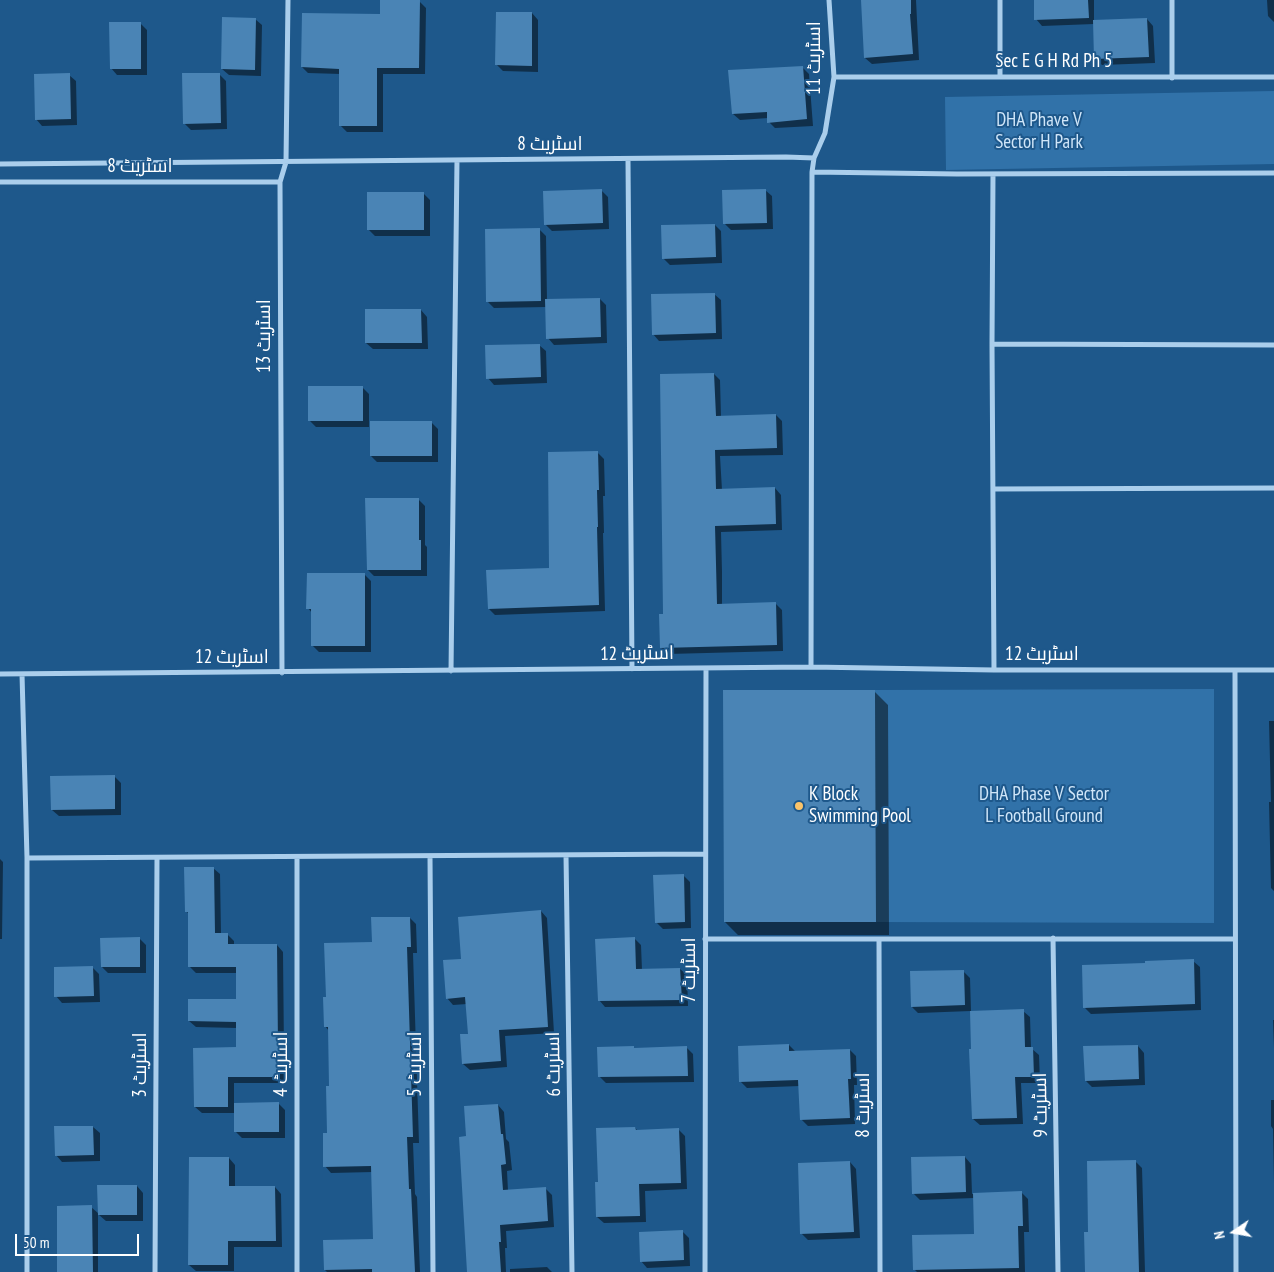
<!DOCTYPE html>
<meta charset="utf-8">
<style>
body{margin:0}
#map{position:relative;width:1274px;height:1272px;overflow:hidden;background:#1e588b;font-family:"PT Sans Narrow",sans-serif}
canvas{display:block}
.north{position:absolute;left:1209px;top:1207px;width:50px;height:50px;-webkit-text-stroke:4px #1e588b;paint-order:stroke;rotate:258deg;font-size:14px;font-weight:700;line-height:20px;text-align:center;color:#fff}
.north::after{content:'';display:block;margin:auto;width:18px;height:22px;background:#fff;clip-path:polygon(50% 0,100% 100%,50% 72%,0 100%)}
.scale{position:absolute;left:15px;top:1234px;width:124px;height:22px;box-sizing:border-box;border:2px solid #fff;border-top:0;padding-left:6px;font-size:15px;line-height:18px;white-space:nowrap;color:#fff;-webkit-text-stroke:4px #1e588b;paint-order:stroke}
</style>
<div id="map">
<canvas width="1274" height="1272"></canvas>
<div class="north">N</div>
<div class="scale">50 m</div>
</div>
<script>
const c = document.querySelector('canvas').getContext('2d');
c.lineJoin = 'round';
function fill(path, color) { c.fillStyle = color; c.fill(path, 'evenodd'); }
const toPath = rows => new Path2D(rows.map(r => 'M' + r).join(''));
function stroke(path, color, width, dash) { c.strokeStyle = color; c.lineWidth = width; c.lineCap = dash ? 'butt' : 'round'; c.setLineDash(dash || []); c.stroke(path); }
function label(font, color, halo, rows, align = 'center') {
  c.font = font + ' "PT Sans Narrow",Cairo,sans-serif'; c.lineWidth = 4; c.setLineDash([]); c.textBaseline = 'middle'; c.strokeStyle = halo; c.fillStyle = color; for (const [text, x, y, turn = 0] of rows) {
    c.save(); c.translate(x, y); c.rotate((+turn || 0) * Math.PI / 180); c.textAlign = isNaN(turn) ? turn : align; if (halo) c.strokeText(text, 0, 0); c.fillText(text, 0, 0); c.restore();
  }
}
fill(toPath([
 [1274,91,1274,164,946,170,945,97],
 [1214,689,1214,923,876,922,875,690]
]), '#3172a9');
fill(toPath([
 [863,0,916,0,919,60,872,64,865,58],
 [1035,0,1094,0,1094,21,1147,19,1153,26,1155,63,1102,65,1095,58,1094,24,1042,26,1036,19],
 [1267,0,1274,0,1274,22,1268,16],
 [419,1,426,8,425,74,383,74,383,132,347,132,340,125,341,74,308,73,302,67,382,15],
 [532,13,538,20,538,72,503,71,497,65],
 [255,19,262,25,261,76,229,75,222,69],
 [140,23,147,30,147,75,117,75,111,68],
 [802,67,809,74,813,126,775,128,769,122,768,118,740,120,733,114],
 [219,74,226,81,227,129,191,130,184,123],
 [69,75,76,81,77,125,42,126,36,119],
 [601,190,608,197,609,229,552,231,545,224],
 [765,190,772,196,773,229,731,230,725,224],
 [423,193,430,200,430,236,375,236,368,229],
 [715,225,721,231,722,263,670,265,663,258],
 [539,229,546,236,547,301,600,299,606,305,607,343,554,345,548,338,546,307,494,308,488,302],
 [714,294,721,300,722,339,659,341,653,334],
 [421,310,427,317,428,349,373,349,366,343],
 [539,345,546,351,547,383,494,385,488,378],
 [714,374,720,380,721,417,776,415,782,421,783,455,720,456,722,490,775,488,781,495,782,530,721,532,722,572,722,605,776,604,782,610,783,651,668,654,661,648,661,615,664,615],
 [362,387,369,394,369,427,316,427,310,421],
 [432,423,438,429,438,462,377,462,371,456],
 [597,452,604,459,605,496,603,496,604,533,603,533,605,611,495,615,489,609,550,569],
 [418,499,425,506,425,545,427,547,427,576,374,576,368,570],
 [365,575,371,581,371,652,319,652,312,645,312,613,308,608],
 [874,691,888,705,889,935,738,935,725,922],
 [1269,721,1274,721,1274,891,1271,888,1269,802,1271,802],
 [114,776,121,783,121,815,59,816,52,810],
 [0,859,3,862,2,939,0,939],
 [213,868,220,874,221,934,227,934,234,941,234,946,277,945,283,952,284,1053,286,1055,286,1083,234,1083,234,1104,279,1104,285,1110,285,1138,242,1138,236,1132,236,1113,202,1113,195,1107,237,1049,237,1028,196,1027,189,1021,237,1000,237,973,196,973,190,967,190,915,186,911],
 [683,875,690,882,691,928,663,929,657,923],
 [541,911,547,918,554,1033,505,1036,507,1067,470,1070,463,1064,470,1035,467,1004,453,1005,447,998,463,960],
 [410,918,416,924,417,953,413,953,419,1143,413,1143,415,1194,417,1197,420,1272,327,1272,325,1270,374,1240,373,1172,331,1173,325,1166,331,1087,329,1031,325,1026,327,998,373,943],
 [139,938,146,945,146,973,108,973,102,967],
 [634,938,641,945,642,970,680,969,687,975,688,1006,605,1007,599,1000],
 [1193,961,1200,967,1201,1010,1091,1014,1085,1008],
 [93,968,99,974,100,1002,62,1003,56,996],
 [963,971,970,978,971,1011,918,1013,912,1007],
 [1023,1011,1030,1017,1031,1048,1039,1055,1040,1083,1021,1083,1023,1124,980,1125,973,1119],
 [1273,1020,1274,1020,1274,1049,1274,1048],
 [789,1045,796,1052,850,1050,856,1056,857,1085,854,1085,855,1124,808,1126,801,1119,800,1086,747,1088,740,1081],
 [1138,1046,1144,1053,1145,1085,1092,1087,1086,1081],
 [686,1047,693,1054,694,1082,606,1083,599,1076,635,1049],
 [1271,1100,1274,1100,1274,1183,1273,1129,1271,1126],
 [498,1105,504,1112,506,1139,509,1142,512,1170,507,1171,508,1191,545,1188,552,1195,554,1227,506,1231,507,1248,505,1248,506,1272,469,1272,467,1138],
 [93,1127,100,1133,100,1161,62,1162,56,1155],
 [635,1128,638,1131,679,1130,685,1136,687,1189,645,1191,646,1222,604,1223,597,1217,600,1183],
 [965,1157,971,1164,972,1194,1022,1193,1028,1199,1029,1232,1024,1232,1025,1272,917,1272,915,1270,975,1235,974,1198,920,1200,913,1193],
 [229,1158,235,1165,235,1187,275,1187,281,1194,282,1247,234,1247,234,1271,196,1271,189,1265],
 [1135,1161,1142,1168,1145,1272,1087,1272,1089,1233],
 [850,1162,856,1169,860,1238,808,1240,801,1233],
 [137,1186,143,1193,143,1221,106,1221,99,1215],
 [91,1207,98,1213,98,1272,59,1272],
 [683,1232,689,1238,690,1266,647,1268,641,1261],
 [547,1267,552,1272,510,1272,510,1269]
]), '#0007');
fill(toPath([
 [380,0,420,0,419,68,377,68,377,126,339,126,339,69,301,67,302,13,380,14],
 [861,0,911,0,911,14,910,14,913,54,864,58],
 [1034,0,1088,0,1089,18,1034,20],
 [496,12,532,12,532,66,495,65],
 [222,17,256,18,255,70,221,69],
 [1147,18,1149,57,1094,59,1093,20],
 [109,22,141,22,141,69,110,69],
 [803,66,807,119,767,123,767,112,732,114,728,70],
 [70,73,71,119,35,120,34,74],
 [182,73,220,73,221,123,183,124],
 [602,189,603,223,544,225,543,191],
 [766,189,767,223,723,224,722,190],
 [367,192,424,192,424,230,367,230],
 [715,224,716,257,662,259,661,225],
 [540,228,541,301,486,302,485,229],
 [715,293,716,333,652,335,651,294],
 [600,298,601,337,546,339,545,299],
 [365,309,421,309,422,343,365,343],
 [540,344,541,377,486,379,485,345],
 [714,373,716,416,776,414,777,448,715,450,716,489,775,487,776,524,715,526,716,564,717,604,776,602,777,645,660,648,659,614,663,614,660,374],
 [308,386,363,386,363,421,308,421],
 [370,421,432,421,432,456,370,456],
 [598,451,599,490,597,490,598,527,597,527,599,605,488,609,486,570,549,568,548,452],
 [365,498,419,498,419,540,421,540,421,570,367,570],
 [307,573,365,573,365,646,311,646,311,609,306,609],
 [723,690,875,690,876,922,724,922],
 [115,775,115,809,51,810,50,776],
 [184,867,214,867,215,933,228,933,228,944,277,944,278,1047,280,1047,280,1077,228,1077,228,1107,194,1107,193,1048,236,1047,236,1022,188,1021,188,999,236,999,236,967,188,967,188,912,185,912],
 [684,874,685,922,655,923,653,875],
 [541,910,548,1027,499,1030,501,1061,462,1064,460,1034,468,1034,465,997,446,999,443,960,461,959,458,917],
 [371,917,410,917,411,947,407,947,413,1137,407,1137,409,1189,411,1189,415,1272,372,1272,372,1269,324,1270,323,1240,373,1239,371,1166,323,1167,323,1133,327,1133,326,1086,329,1086,328,1027,324,1027,323,997,326,997,324,943,372,942],
 [140,937,140,967,101,967,100,938],
 [635,937,636,969,680,968,682,1000,598,1001,595,939],
 [1194,959,1195,1004,1083,1008,1082,965,1145,963,1145,961],
 [93,966,94,996,54,997,54,967],
 [964,970,965,1005,911,1007,910,971],
 [1024,1009,1025,1047,1033,1047,1034,1077,1015,1077,1017,1118,972,1119,969,1049,971,1049,970,1011],
 [789,1044,789,1051,850,1049,851,1079,848,1079,850,1118,800,1120,798,1080,739,1082,738,1046],
 [1138,1045,1139,1079,1085,1081,1083,1046],
 [634,1046,634,1048,687,1046,688,1076,598,1077,597,1047],
 [279,1102,279,1132,234,1132,234,1103],
 [498,1104,501,1134,503,1134,506,1164,501,1165,503,1190,546,1187,548,1221,500,1225,501,1242,499,1242,501,1272,467,1272,459,1137,466,1136,464,1106],
 [54,1126,93,1126,94,1155,55,1156],
 [635,1127,636,1130,679,1128,681,1183,639,1184,640,1216,596,1217,595,1182,598,1182,596,1128],
 [965,1156,966,1192,912,1194,911,1157],
 [189,1157,229,1157,229,1186,275,1186,276,1241,228,1241,228,1265,188,1265],
 [1136,1160,1139,1272,1085,1272,1084,1232,1088,1232,1087,1161],
 [850,1161,854,1232,800,1234,798,1163],
 [97,1185,137,1185,137,1215,98,1215],
 [1022,1191,1023,1226,1018,1226,1019,1268,913,1270,912,1235,974,1234,973,1193],
 [92,1205,93,1272,57,1272,57,1206],
 [683,1230,684,1260,640,1262,639,1232]
]), '#4a84b5');
stroke(toPath([
 [1000,0,1000,76],
 [1172,0,1172,78],
 [834,77,1274,77],
 [628,160,632,669],
 [0,164,786,157,814,158],
 [812,172,957,174,1274,173],
 [993,174,992,344,994,670],
 [0,182,280,182],
 [992,344,1274,345],
 [994,489,1274,488],
 [811,667,812,172,814,158,825,133,834,77,829,0],
 [1235,670,1236,1272],
 [451,671,457,160],
 [282,673,280,182,286,162,288,0],
 [0,674,811,667,994,670,1274,670],
 [22,674,27,858,27,1272],
 [566,855,572,1272],
 [430,856,433,1272],
 [27,858,705,854],
 [1053,938,1058,1272],
 [705,939,1234,939],
 [879,939,880,1272],
 [155,1272,157,858],
 [297,1272,297,857],
 [705,1272,706,668]
]), '#aaceec', 5);
for (const [x, y, r, color] of [
 [799,806,5,"#fbc46a"]
]) { const dot = new Path2D(); dot.arc(x, y, r, 0, 2 * Math.PI); c.fillStyle = color; c.fill(dot); stroke(dot, '#1e588b', 2); }
label('19px', '#fff', '#1e588b', [
 ["اسٹریٹ 11",815,58,-90],
 ["Sec E G H Rd Ph 5",1054,62],
 ["اسٹریٹ 8",550,145],
 ["اسٹریٹ 8",140,167],
 ["اسٹریٹ 13",265,336,-90],
 ["اسٹریٹ 12",637,654,-1],
 ["اسٹریٹ 12",1042,655],
 ["اسٹریٹ 12",232,658],
 ["اسٹریٹ 7",690,970,-90],
 ["اسٹریٹ 4",282,1064,-90],
 ["اسٹریٹ 5",416,1064,-90],
 ["اسٹریٹ 6",554,1064,-91],
 ["اسٹریٹ 3",141,1065,-90],
 ["اسٹریٹ 8",864,1105,-90],
 ["اسٹریٹ 9",1041,1105,-91]
]);
label('19px', '#d0e6f9', '#1e588b', [
 ["DHA Phave V",1039,121],
 ["Sector H Park",1039,143],
 ["DHA Phase V Sector",1044,795],
 ["L Football Ground",1044,817]
]);
label('19px', '#fff', '#1e588b', [
 ["K Block",809,795],
 ["Swimming Pool",809,817]
], 'left');
</script>
